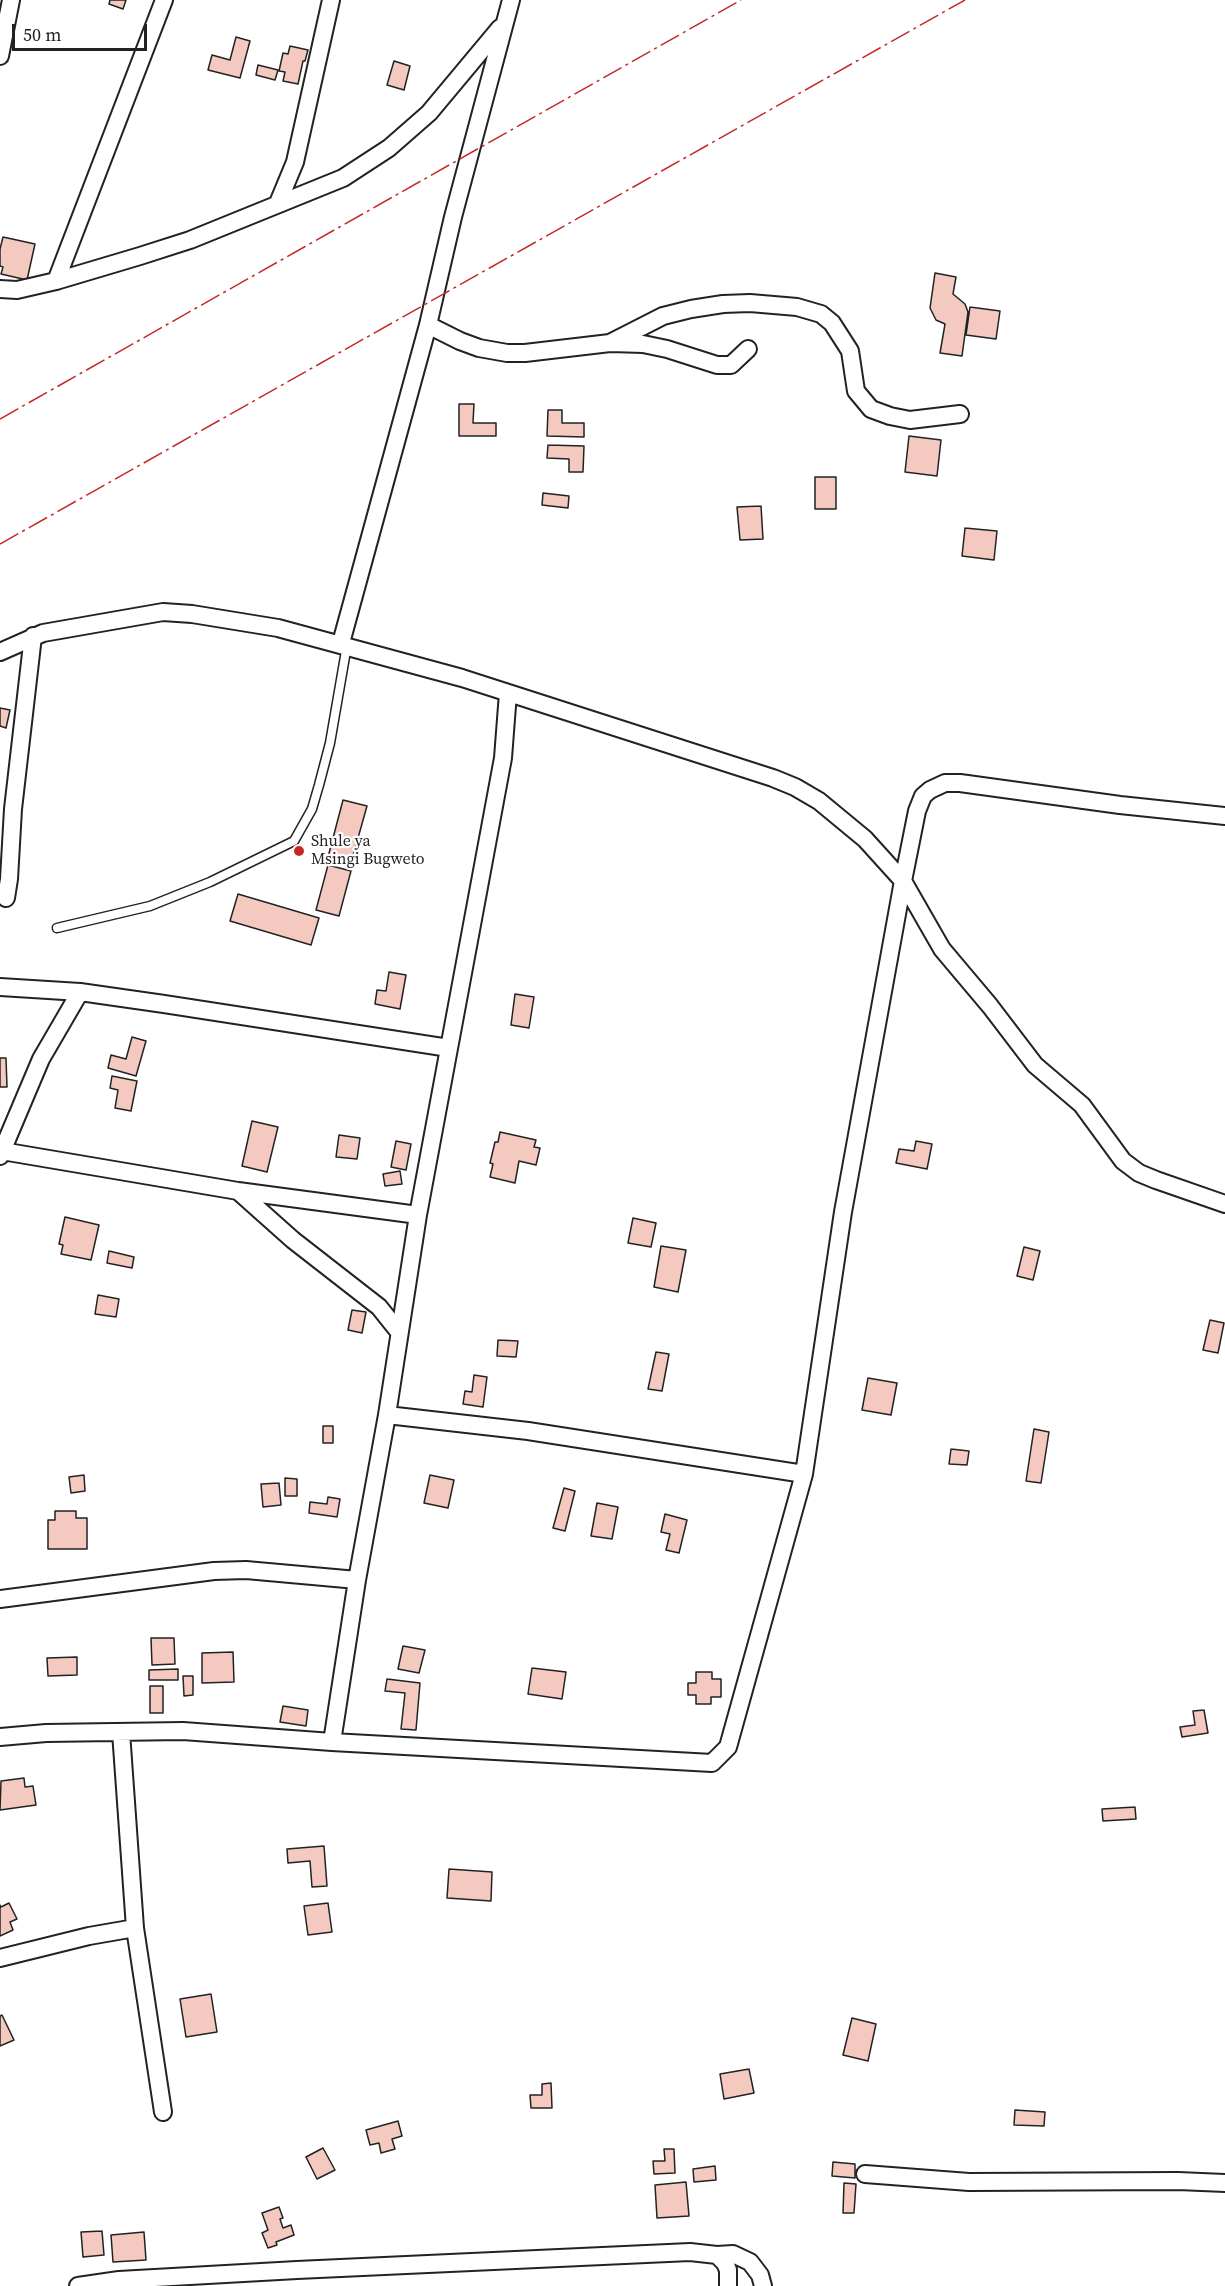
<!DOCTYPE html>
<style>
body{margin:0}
#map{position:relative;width:1225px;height:2286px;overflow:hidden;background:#fff;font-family:"Source Serif 4",serif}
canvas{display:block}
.scale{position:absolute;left:12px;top:24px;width:135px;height:27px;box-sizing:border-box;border:3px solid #222;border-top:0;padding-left:8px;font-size:18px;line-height:21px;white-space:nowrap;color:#222;-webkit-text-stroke:4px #fff;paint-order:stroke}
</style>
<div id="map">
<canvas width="1225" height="2286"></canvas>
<div class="scale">50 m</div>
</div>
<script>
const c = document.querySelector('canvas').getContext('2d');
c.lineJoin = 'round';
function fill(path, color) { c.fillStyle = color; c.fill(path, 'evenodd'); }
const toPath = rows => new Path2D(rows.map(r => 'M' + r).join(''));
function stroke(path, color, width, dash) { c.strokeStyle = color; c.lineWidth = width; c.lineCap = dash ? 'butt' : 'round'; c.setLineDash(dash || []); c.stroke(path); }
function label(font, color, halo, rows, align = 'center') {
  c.font = font + ' "Source Serif 4",serif'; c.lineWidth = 4.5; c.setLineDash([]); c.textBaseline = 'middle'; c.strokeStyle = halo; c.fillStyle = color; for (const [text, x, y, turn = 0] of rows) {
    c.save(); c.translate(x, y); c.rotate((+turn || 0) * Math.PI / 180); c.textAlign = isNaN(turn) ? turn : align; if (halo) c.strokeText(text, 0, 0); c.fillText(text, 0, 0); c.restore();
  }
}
const building = toPath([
 [110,0,126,0,123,9,109,4,110,0],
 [236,37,250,41,240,78,208,70,212,55,230,60,236,37],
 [290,46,308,50,305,61,303,61,298,84,283,81,285,72,279,71,283,53,288,54,290,46],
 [394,61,410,66,404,90,387,85,394,61],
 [258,65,278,70,275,80,256,75,258,65],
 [3,237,35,244,27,280,1,274,3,267,0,266,0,249,3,237],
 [935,273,956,277,953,294,965,304,968,312,962,356,940,353,945,324,936,320,930,308,935,273],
 [970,307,1000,311,996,339,966,335,970,307],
 [459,404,474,404,473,423,496,423,496,436,459,436,459,404],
 [548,410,562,410,562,423,584,423,584,437,547,436,548,410],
 [909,436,941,440,937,476,905,472,909,436],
 [548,445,584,446,583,472,569,472,569,459,547,458,548,445],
 [815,477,836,477,836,509,815,509,815,477],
 [543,493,569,496,568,508,542,505,543,493],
 [761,506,763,539,740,540,737,507,761,506],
 [965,528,997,531,994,560,962,556,965,528],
 [0,708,10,710,6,728,0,726,0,708],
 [343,800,367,806,351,863,328,857,343,800],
 [328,865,351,871,339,916,316,910,328,865],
 [238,894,319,918,311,945,230,921,238,894],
 [389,972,406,975,400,1009,375,1004,377,990,386,991,389,972],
 [515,994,534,997,529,1028,511,1025,515,994],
 [132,1037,146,1041,136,1076,108,1068,111,1055,126,1059,132,1037],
 [0,1058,6,1058,7,1087,0,1087,0,1058],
 [112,1076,137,1081,131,1111,115,1108,118,1090,110,1088,112,1076],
 [252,1121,278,1127,267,1172,242,1166,252,1121],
 [500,1132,536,1140,534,1147,540,1148,536,1165,519,1161,515,1183,490,1177,493,1164,490,1163,495,1142,498,1142,500,1132],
 [339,1135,360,1138,357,1159,336,1157,339,1135],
 [396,1141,411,1144,406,1170,391,1167,396,1141],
 [916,1141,932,1144,927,1169,896,1163,899,1149,914,1151,916,1141],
 [400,1171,402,1184,385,1186,383,1174,400,1171],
 [65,1217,99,1225,91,1260,61,1254,63,1245,59,1244,65,1217],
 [633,1218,656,1223,651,1247,628,1243,633,1218],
 [661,1246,686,1250,678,1292,654,1287,661,1246],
 [1024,1247,1040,1251,1033,1280,1017,1276,1024,1247],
 [109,1251,134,1257,132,1268,107,1263,109,1251],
 [98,1295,119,1299,116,1317,95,1314,98,1295],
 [352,1310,366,1312,362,1333,348,1330,352,1310],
 [1210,1320,1224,1323,1218,1353,1203,1350,1210,1320],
 [498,1340,518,1341,516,1357,497,1356,498,1340],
 [656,1352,669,1354,662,1391,648,1389,656,1352],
 [474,1375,487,1377,483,1407,463,1404,465,1391,472,1392,474,1375],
 [868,1378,897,1383,891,1415,862,1410,868,1378],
 [323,1426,333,1426,333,1443,323,1443,323,1426],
 [1034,1429,1049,1432,1041,1483,1026,1481,1034,1429],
 [951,1449,969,1451,967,1465,949,1464,951,1449],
 [84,1475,85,1491,71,1493,69,1477,84,1475],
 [430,1475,454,1480,448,1508,424,1503,430,1475],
 [285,1478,297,1479,297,1496,285,1496,285,1478],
 [279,1483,281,1505,263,1507,261,1484,279,1483],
 [564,1488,575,1491,565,1531,553,1528,564,1488],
 [328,1497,340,1499,337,1517,309,1513,310,1502,327,1504,328,1497],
 [597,1503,618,1507,612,1539,591,1536,597,1503],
 [55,1511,76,1511,76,1518,87,1518,87,1549,48,1549,48,1520,55,1520,55,1511],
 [665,1514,687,1520,679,1553,666,1550,670,1534,661,1532,665,1514],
 [151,1638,174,1638,175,1664,152,1665,151,1638],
 [403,1646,425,1650,419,1673,398,1669,403,1646],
 [233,1652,234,1682,202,1683,202,1653,233,1652],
 [77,1657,77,1675,48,1676,47,1658,77,1657],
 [532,1668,566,1672,562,1699,528,1694,532,1668],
 [178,1669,178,1680,149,1680,149,1670,178,1669],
 [696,1672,712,1672,712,1679,721,1679,721,1697,711,1697,711,1704,696,1704,696,1695,688,1695,688,1683,696,1683,696,1672],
 [183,1676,193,1676,193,1695,184,1696,183,1676],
 [387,1679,420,1683,416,1730,401,1729,405,1693,385,1691,387,1679],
 [150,1686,163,1686,163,1713,150,1713,150,1686],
 [283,1706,308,1710,306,1726,280,1722,283,1706],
 [1204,1710,1208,1733,1182,1737,1180,1727,1195,1725,1193,1711,1204,1710],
 [24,1778,25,1787,33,1786,36,1805,0,1810,1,1781,24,1778],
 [1135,1807,1136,1819,1103,1821,1102,1809,1135,1807],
 [324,1846,327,1886,312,1887,310,1861,288,1863,287,1849,324,1846],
 [449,1869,492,1872,491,1901,447,1898,449,1869],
 [9,1903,17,1919,10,1922,13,1930,0,1936,0,1905,1,1907,9,1903],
 [328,1903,332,1932,308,1935,304,1906,328,1903],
 [211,1994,217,2032,186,2037,180,1999,211,1994],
 [2,2015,14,2040,0,2046,0,2016,2,2015],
 [852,2018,876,2024,868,2061,843,2055,852,2018],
 [749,2069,754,2093,724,2099,720,2074,749,2069],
 [551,2083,552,2108,531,2108,530,2095,542,2095,542,2084,551,2083],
 [1015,2110,1045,2112,1044,2126,1014,2125,1015,2110],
 [398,2121,402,2136,392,2139,395,2149,381,2153,379,2143,370,2145,366,2130,398,2121],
 [323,2148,335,2170,317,2179,306,2157,323,2148],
 [664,2149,674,2149,675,2173,654,2174,653,2161,665,2161,664,2149],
 [833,2162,855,2164,855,2178,832,2176,833,2162],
 [715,2166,716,2180,694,2182,693,2169,715,2166],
 [686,2182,689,2216,657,2218,655,2185,686,2182],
 [844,2183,856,2184,854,2213,843,2213,844,2183],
 [279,2207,283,2218,280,2219,283,2228,291,2225,294,2235,276,2242,277,2245,268,2248,262,2233,268,2230,262,2213,279,2207],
 [102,2231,104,2255,83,2257,81,2232,102,2231],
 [144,2232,146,2260,113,2262,111,2235,144,2232]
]);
fill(building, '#f3c9c0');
stroke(building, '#222', 1.5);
const service = toPath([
 [57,928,150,906,210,882,294,841,312,809,319,785,330,743,347,645]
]);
const minor = toPath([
 [0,56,11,0],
 [278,203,295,162,331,0],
 [56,281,164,0],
 [0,289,17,290,56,281,140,256,190,240,343,178,389,148,429,113,500,28],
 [428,325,460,341,479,348,507,353,525,353,610,343,663,316,691,309,723,304,750,303,797,307,821,314,832,323,850,351,856,391,871,409,890,416,910,420,960,414],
 [611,343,643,344,667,349,717,365,731,365,748,349],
 [341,643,428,325,453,217,511,0],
 [0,652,43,633,163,612,192,614,278,628,462,678,773,778,795,787,819,801,865,839,903,881,942,949,990,1006,1035,1065,1082,1105,1123,1161,1139,1173,1156,1180,1225,1204],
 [6,898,9,879,13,809,33,636],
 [0,987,80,992,164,1004,449,1048],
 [2,1151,238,1191,418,1215],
 [0,1156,41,1059,80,992],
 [238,1191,293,1240,379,1307,399,1332],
 [387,1415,528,1431,804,1474],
 [0,1599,214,1571,246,1570,357,1580],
 [121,1732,135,1928,163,2112],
 [0,1737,46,1733,183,1731,332,1742,712,1763,728,1747,804,1474,843,1212,903,881,917,811,923,796,930,790,945,783,960,783,1120,805,1225,816],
 [332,1742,357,1580,387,1415,418,1215,503,758,508,693],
 [0,1958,89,1936,135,1928],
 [865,2174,969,2182,1178,2181,1225,2183],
 [717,2255,733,2254,750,2262,760,2275,763,2286],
 [78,2286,119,2280,297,2270,690,2252,717,2255,725,2263,728,2270,728,2286]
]);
stroke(service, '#222', 11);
stroke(minor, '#222', 20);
stroke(service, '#fff', 8);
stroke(minor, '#fff', 16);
stroke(toPath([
 [0,419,741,0],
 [0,544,965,0]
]), '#c62828', 1.5, [21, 4.5, 3, 4.5]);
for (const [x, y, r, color] of [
 [299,851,6,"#c62828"]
]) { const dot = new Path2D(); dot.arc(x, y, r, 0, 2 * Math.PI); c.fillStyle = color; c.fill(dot); stroke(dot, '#fff', 2); }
label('16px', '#222', '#fff', [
 ["Shule ya",311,842],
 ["Msingi Bugweto",311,860]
], 'left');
</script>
